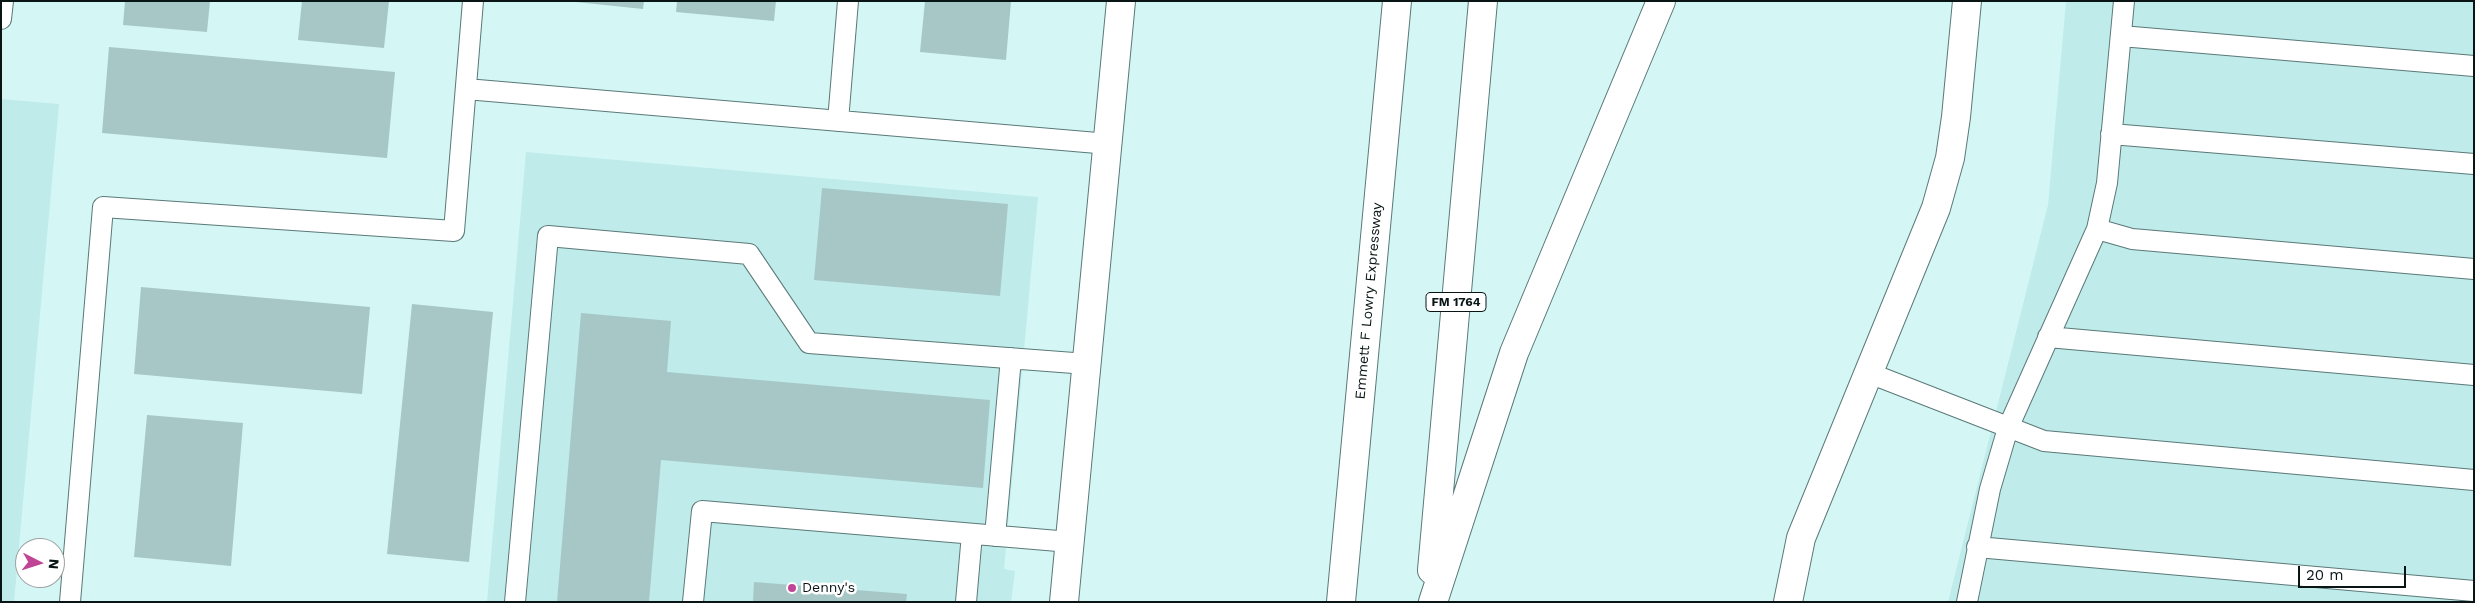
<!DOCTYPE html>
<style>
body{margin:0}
#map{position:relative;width:2475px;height:603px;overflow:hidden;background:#d4f7f6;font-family:"Work Sans",sans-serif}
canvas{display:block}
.frame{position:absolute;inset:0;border:2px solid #091515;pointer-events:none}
.north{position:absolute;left:15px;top:538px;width:50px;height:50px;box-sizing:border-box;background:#fff;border:1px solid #9da1a1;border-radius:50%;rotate:95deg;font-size:14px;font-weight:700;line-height:20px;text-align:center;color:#091515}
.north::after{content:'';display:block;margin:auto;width:18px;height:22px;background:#c14595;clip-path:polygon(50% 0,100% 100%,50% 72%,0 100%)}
.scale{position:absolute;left:2298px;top:566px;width:108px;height:22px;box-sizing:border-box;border:2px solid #091515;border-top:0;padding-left:6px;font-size:15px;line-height:18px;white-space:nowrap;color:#091515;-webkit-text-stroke:4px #fff;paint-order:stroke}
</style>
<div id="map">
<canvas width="2475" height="603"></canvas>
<div class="frame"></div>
<div class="north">N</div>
<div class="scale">20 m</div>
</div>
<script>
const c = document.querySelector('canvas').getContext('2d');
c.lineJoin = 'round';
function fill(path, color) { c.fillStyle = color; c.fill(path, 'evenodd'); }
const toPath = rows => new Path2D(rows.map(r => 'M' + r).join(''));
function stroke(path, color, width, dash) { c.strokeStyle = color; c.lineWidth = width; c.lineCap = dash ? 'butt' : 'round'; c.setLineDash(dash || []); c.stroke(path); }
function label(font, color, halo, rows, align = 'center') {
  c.font = font + ' "Work Sans",sans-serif'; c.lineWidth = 5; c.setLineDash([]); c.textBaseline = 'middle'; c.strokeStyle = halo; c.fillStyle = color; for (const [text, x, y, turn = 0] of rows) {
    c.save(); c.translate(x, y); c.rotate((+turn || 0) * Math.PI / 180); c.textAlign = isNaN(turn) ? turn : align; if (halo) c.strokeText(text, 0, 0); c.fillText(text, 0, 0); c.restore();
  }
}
fill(toPath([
 [2066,1,2474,1,2474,602,1948,602,2048,205],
 [1,99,59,104,14,602,1,602],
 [526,152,1038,197,1004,569,1015,571,1011,602,487,602]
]), '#bfebea');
fill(toPath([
 [125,1,210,1,207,32,123,25],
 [302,1,389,1,384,48,298,40],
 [566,1,644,1,643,9],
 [677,1,776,1,774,21,676,12],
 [925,1,1011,1,1006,60,920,52],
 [109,47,395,72,387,158,102,133],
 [822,188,1008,204,1000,296,814,280],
 [141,287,370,307,362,394,134,374],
 [412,304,493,312,469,562,387,554],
 [581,313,671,321,667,372,990,400,983,488,661,460,649,602,557,602],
 [147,415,243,423,231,566,134,557],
 [754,582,907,594,906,602,753,602]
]), '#a6c7c6');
const service = toPath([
 [1,19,3,1],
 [2121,36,2474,66],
 [466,89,1109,144],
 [838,121,848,1],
 [2111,134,2474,164],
 [2097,229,2132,239,2474,269],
 [2048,337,2474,375],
 [1869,373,2044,441,2474,480],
 [995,536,1011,358],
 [1977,547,2474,591],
 [70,602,103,207,454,231,473,1],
 [515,602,548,236,749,254,809,343,1087,364],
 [693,602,702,511,1070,542],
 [966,602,972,534],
 [1967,602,1990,489,2008,428,2097,229,2107,183,2124,1]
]);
const tertiary = toPath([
 [1064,602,1121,1],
 [1788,602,1801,538,1936,208,1950,158,1956,117,1967,1]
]);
const motorway = toPath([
 [1432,570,1483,1],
 [1341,602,1397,1],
 [1433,602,1514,353,1661,1]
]);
stroke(service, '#5a7978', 22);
stroke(tertiary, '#5a7978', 30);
stroke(motorway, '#5a7978', 30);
stroke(service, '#fff', 20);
stroke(tertiary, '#fff', 28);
stroke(motorway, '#fff', 28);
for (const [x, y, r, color] of [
 [792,588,5,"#c14595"]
]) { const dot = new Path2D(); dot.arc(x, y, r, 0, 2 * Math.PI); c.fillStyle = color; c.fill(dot); stroke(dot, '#fff', 2); }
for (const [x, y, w] of [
 [1456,302,60]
]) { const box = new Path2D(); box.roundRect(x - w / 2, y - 9.5, w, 19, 4); c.fillStyle = '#fff'; c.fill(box); stroke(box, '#091515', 1); }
label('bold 12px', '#091515', null, [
 ["FM 1764",1456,302]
]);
label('14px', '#091515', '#fff', [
 ["Emmett F Lowry Expressway",1369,301,-85]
]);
label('14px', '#091515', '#fff', [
 ["Denny's",802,588]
], 'left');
</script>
